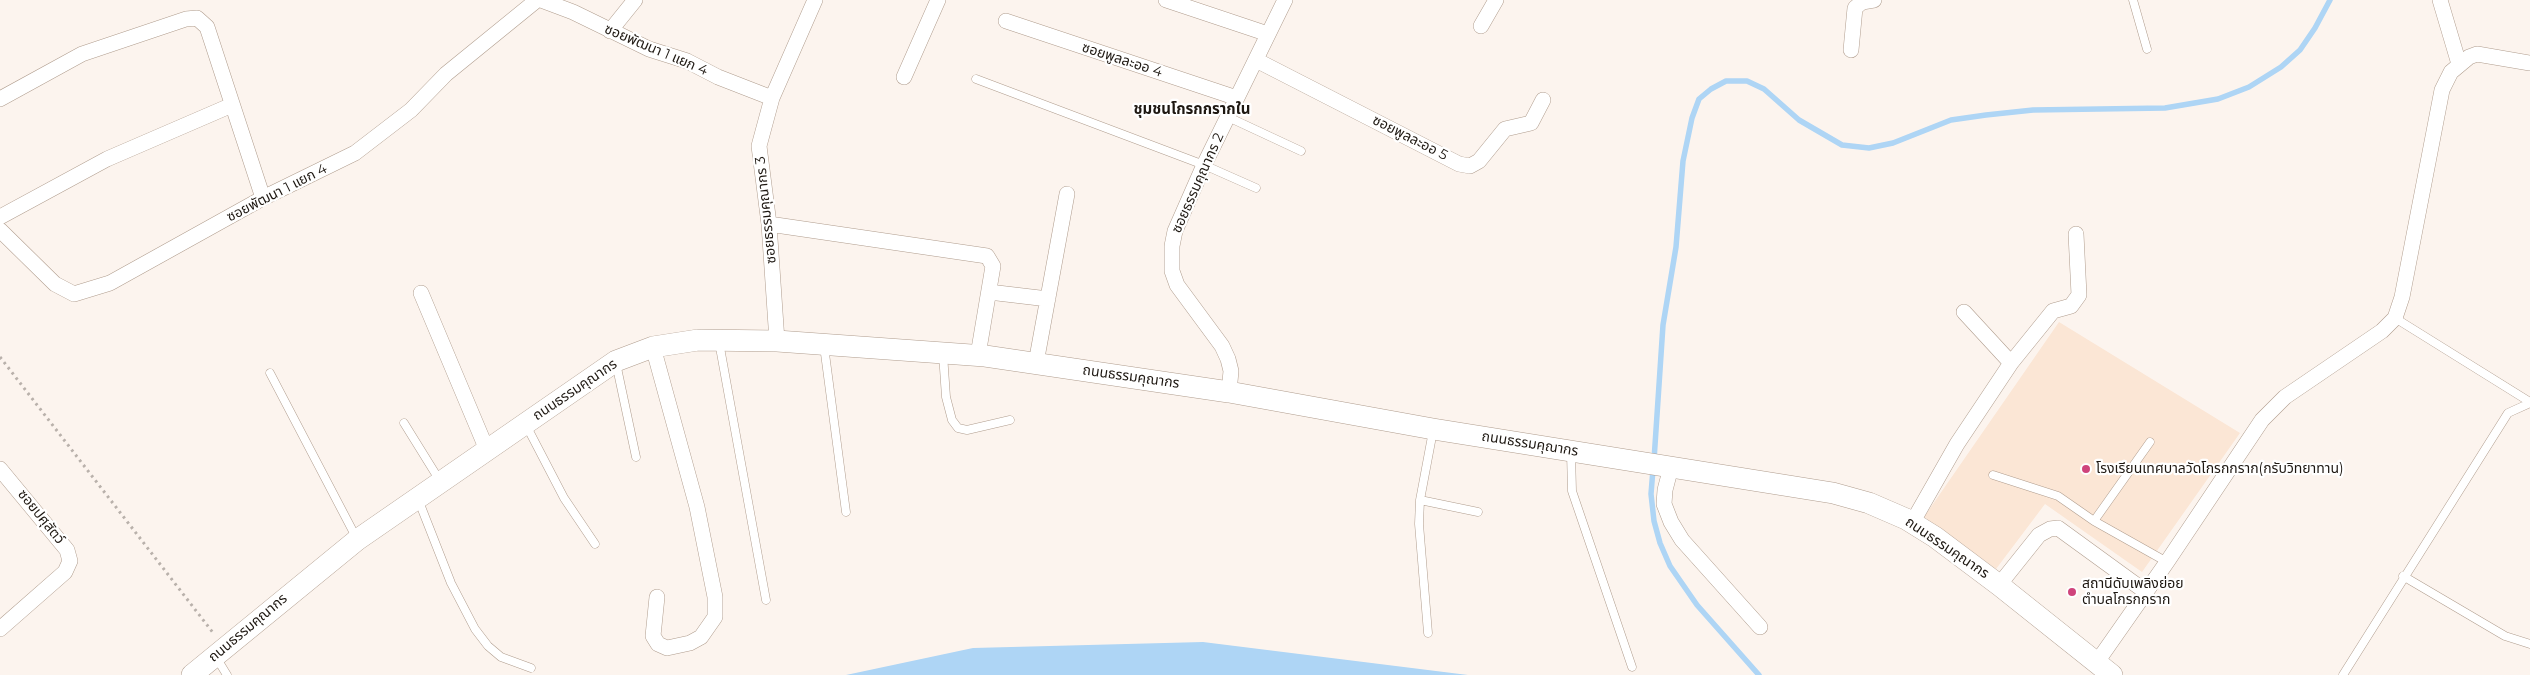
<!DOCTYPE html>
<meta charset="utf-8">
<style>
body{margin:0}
canvas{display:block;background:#fcf4ee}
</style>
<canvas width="2530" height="675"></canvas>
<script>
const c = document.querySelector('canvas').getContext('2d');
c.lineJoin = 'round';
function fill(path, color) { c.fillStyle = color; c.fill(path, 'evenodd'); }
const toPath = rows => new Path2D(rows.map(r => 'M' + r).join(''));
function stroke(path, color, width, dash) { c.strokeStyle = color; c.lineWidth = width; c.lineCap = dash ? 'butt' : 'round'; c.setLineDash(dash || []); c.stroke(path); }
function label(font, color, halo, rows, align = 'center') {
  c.font = font + ' Montserrat,"Noto Sans Thai",sans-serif'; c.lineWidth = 4.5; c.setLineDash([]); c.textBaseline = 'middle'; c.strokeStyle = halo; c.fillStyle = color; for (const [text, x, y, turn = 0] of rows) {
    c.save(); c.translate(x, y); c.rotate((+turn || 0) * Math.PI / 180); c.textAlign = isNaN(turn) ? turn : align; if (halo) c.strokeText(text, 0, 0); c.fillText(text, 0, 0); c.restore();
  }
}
fill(toPath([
 [2059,322,2240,433,2142,572,2045,504,1996,569,1924,517]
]), '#fbe6d5');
fill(toPath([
 [1203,642,1468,675,846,675,973,648]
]), '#aed5f5');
stroke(toPath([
 [1654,460,1663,325,1676,247,1683,161,1692,118,1699,99,1711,89,1726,81,1747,81,1764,89,1799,120,1842,145,1869,148,1893,143,1951,120,1986,115,2033,110,2165,108,2218,99,2249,87,2281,67,2300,50,2315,28,2330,0],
 [1653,469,1651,494,1654,521,1660,543,1670,566,1697,605,1759,675]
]), '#aed5f5', 5.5);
const lane = toPath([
 [2133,0,2147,49],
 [976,79,1204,165,1256,188],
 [1228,117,1301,151],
 [2395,318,2530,402],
 [719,342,766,600],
 [824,346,846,512],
 [943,354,946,397,952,420,958,428,967,430,1010,420],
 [616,363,636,457],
 [270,373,357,539],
 [404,423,440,481],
 [526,425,564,498,595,544],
 [1571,453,1572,491,1632,667],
 [1993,475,2058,496,2094,521,2167,562],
 [418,499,451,583,475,629,488,646,501,657,531,668],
 [1420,500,1478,512],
 [2094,521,2150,442],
 [2403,576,2505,636,2530,644],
 [1428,633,1419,524,1420,500,1433,431],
 [216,657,227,675],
 [2343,675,2508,413,2530,403]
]);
const street = toPath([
 [541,0,573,12,649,49,687,61,718,77,772,98],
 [1166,0,1268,34],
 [2440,0,2459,64],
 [1006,21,1237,98],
 [1481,26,1496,0],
 [610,31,635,0],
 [1851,50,1855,8,1862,2,1874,0],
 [1256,60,1459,164,1470,166,1479,161,1505,129,1531,123,1543,100],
 [904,77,938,0],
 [0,99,82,54,186,19,197,18,207,27,263,198],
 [0,217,107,159,232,105],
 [769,224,987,256,993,266,978,355],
 [0,230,55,284,74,294,110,283,263,198,355,153,411,110,446,74,537,0],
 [989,292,1048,299],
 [421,293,487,450],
 [777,341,769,224,759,146,772,98,815,0],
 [653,347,697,507,715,597,715,617,701,637,690,643,667,648,658,644,653,636,657,597],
 [1036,363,1067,194],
 [2011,363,2053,311,2071,306,2079,295,2076,234],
 [1229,392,1231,371,1228,359,1222,346,1177,285,1172,271,1172,246,1175,231,1204,165,1285,0],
 [1671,467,1665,490,1664,504,1671,522,1682,540,1760,627],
 [0,469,67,550,70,561,65,572,0,629],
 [1912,523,1957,444,2011,363,1964,312],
 [1999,585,2039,535,2050,529,2058,528,2146,592],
 [2097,662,2167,562,2262,420,2285,397,2382,331,2395,318,2402,297,2442,90,2451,72,2469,57,2477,54,2530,63]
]);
const secondary = toPath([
 [192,675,357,540,616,361,653,347,698,340,777,341,985,356,1229,392,1433,429,1833,493,1869,503,1906,519,1935,537,1999,585,2112,675]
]);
stroke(lane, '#b09d8e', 9);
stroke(street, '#b09d8e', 16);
stroke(secondary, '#b09d8e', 22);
stroke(toPath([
 [0,357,214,634]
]), '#b9b1ab', 3, [2.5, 4]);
stroke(lane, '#fff', 8);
stroke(street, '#fff', 15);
stroke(secondary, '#fff', 21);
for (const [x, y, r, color] of [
 [2086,469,5,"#cf447b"],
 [2072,592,5,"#cf447b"]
]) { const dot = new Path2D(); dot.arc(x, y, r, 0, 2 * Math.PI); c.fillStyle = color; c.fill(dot); stroke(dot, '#fff', 2); }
label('14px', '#1d1711', '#fff', [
 ["ซอยพัฒนา 1 แยก 4",656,50,23],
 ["ซอยพูลละออ 4",1122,60,18],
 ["ซอยพูลละออ 5",1410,138,27],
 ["ซอยธรรมคุณากร 2",1198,183,-66],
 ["ซอยพัฒนา 1 แยก 4",277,193,-27],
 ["ซอยธรรมคุณากร 3",766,210,-96],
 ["ถนนธรรมคุณากร",1131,377,8],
 ["ถนนธรรมคุณากร",575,390,-34],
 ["ถนนธรรมคุณากร",1530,444,9],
 ["ซอยปศุสัตว์",41,517,51],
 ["ถนนธรรมคุณากร",1947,548,34],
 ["ถนนธรรมคุณากร",248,628,-40]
]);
label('14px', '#1d1711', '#fff', [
 ["โรงเรียนเทศบาลวัดโกรกกราก(กรับวิทยาทาน)",2096,469],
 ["สถานีดับเพลิงย่อย",2082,584],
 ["ตำบลโกรกกราก",2082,600]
], 'left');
label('bold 15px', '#1d1711', '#fff', [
 ["ชุมชนโกรกกรากใน",1192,110]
]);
</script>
